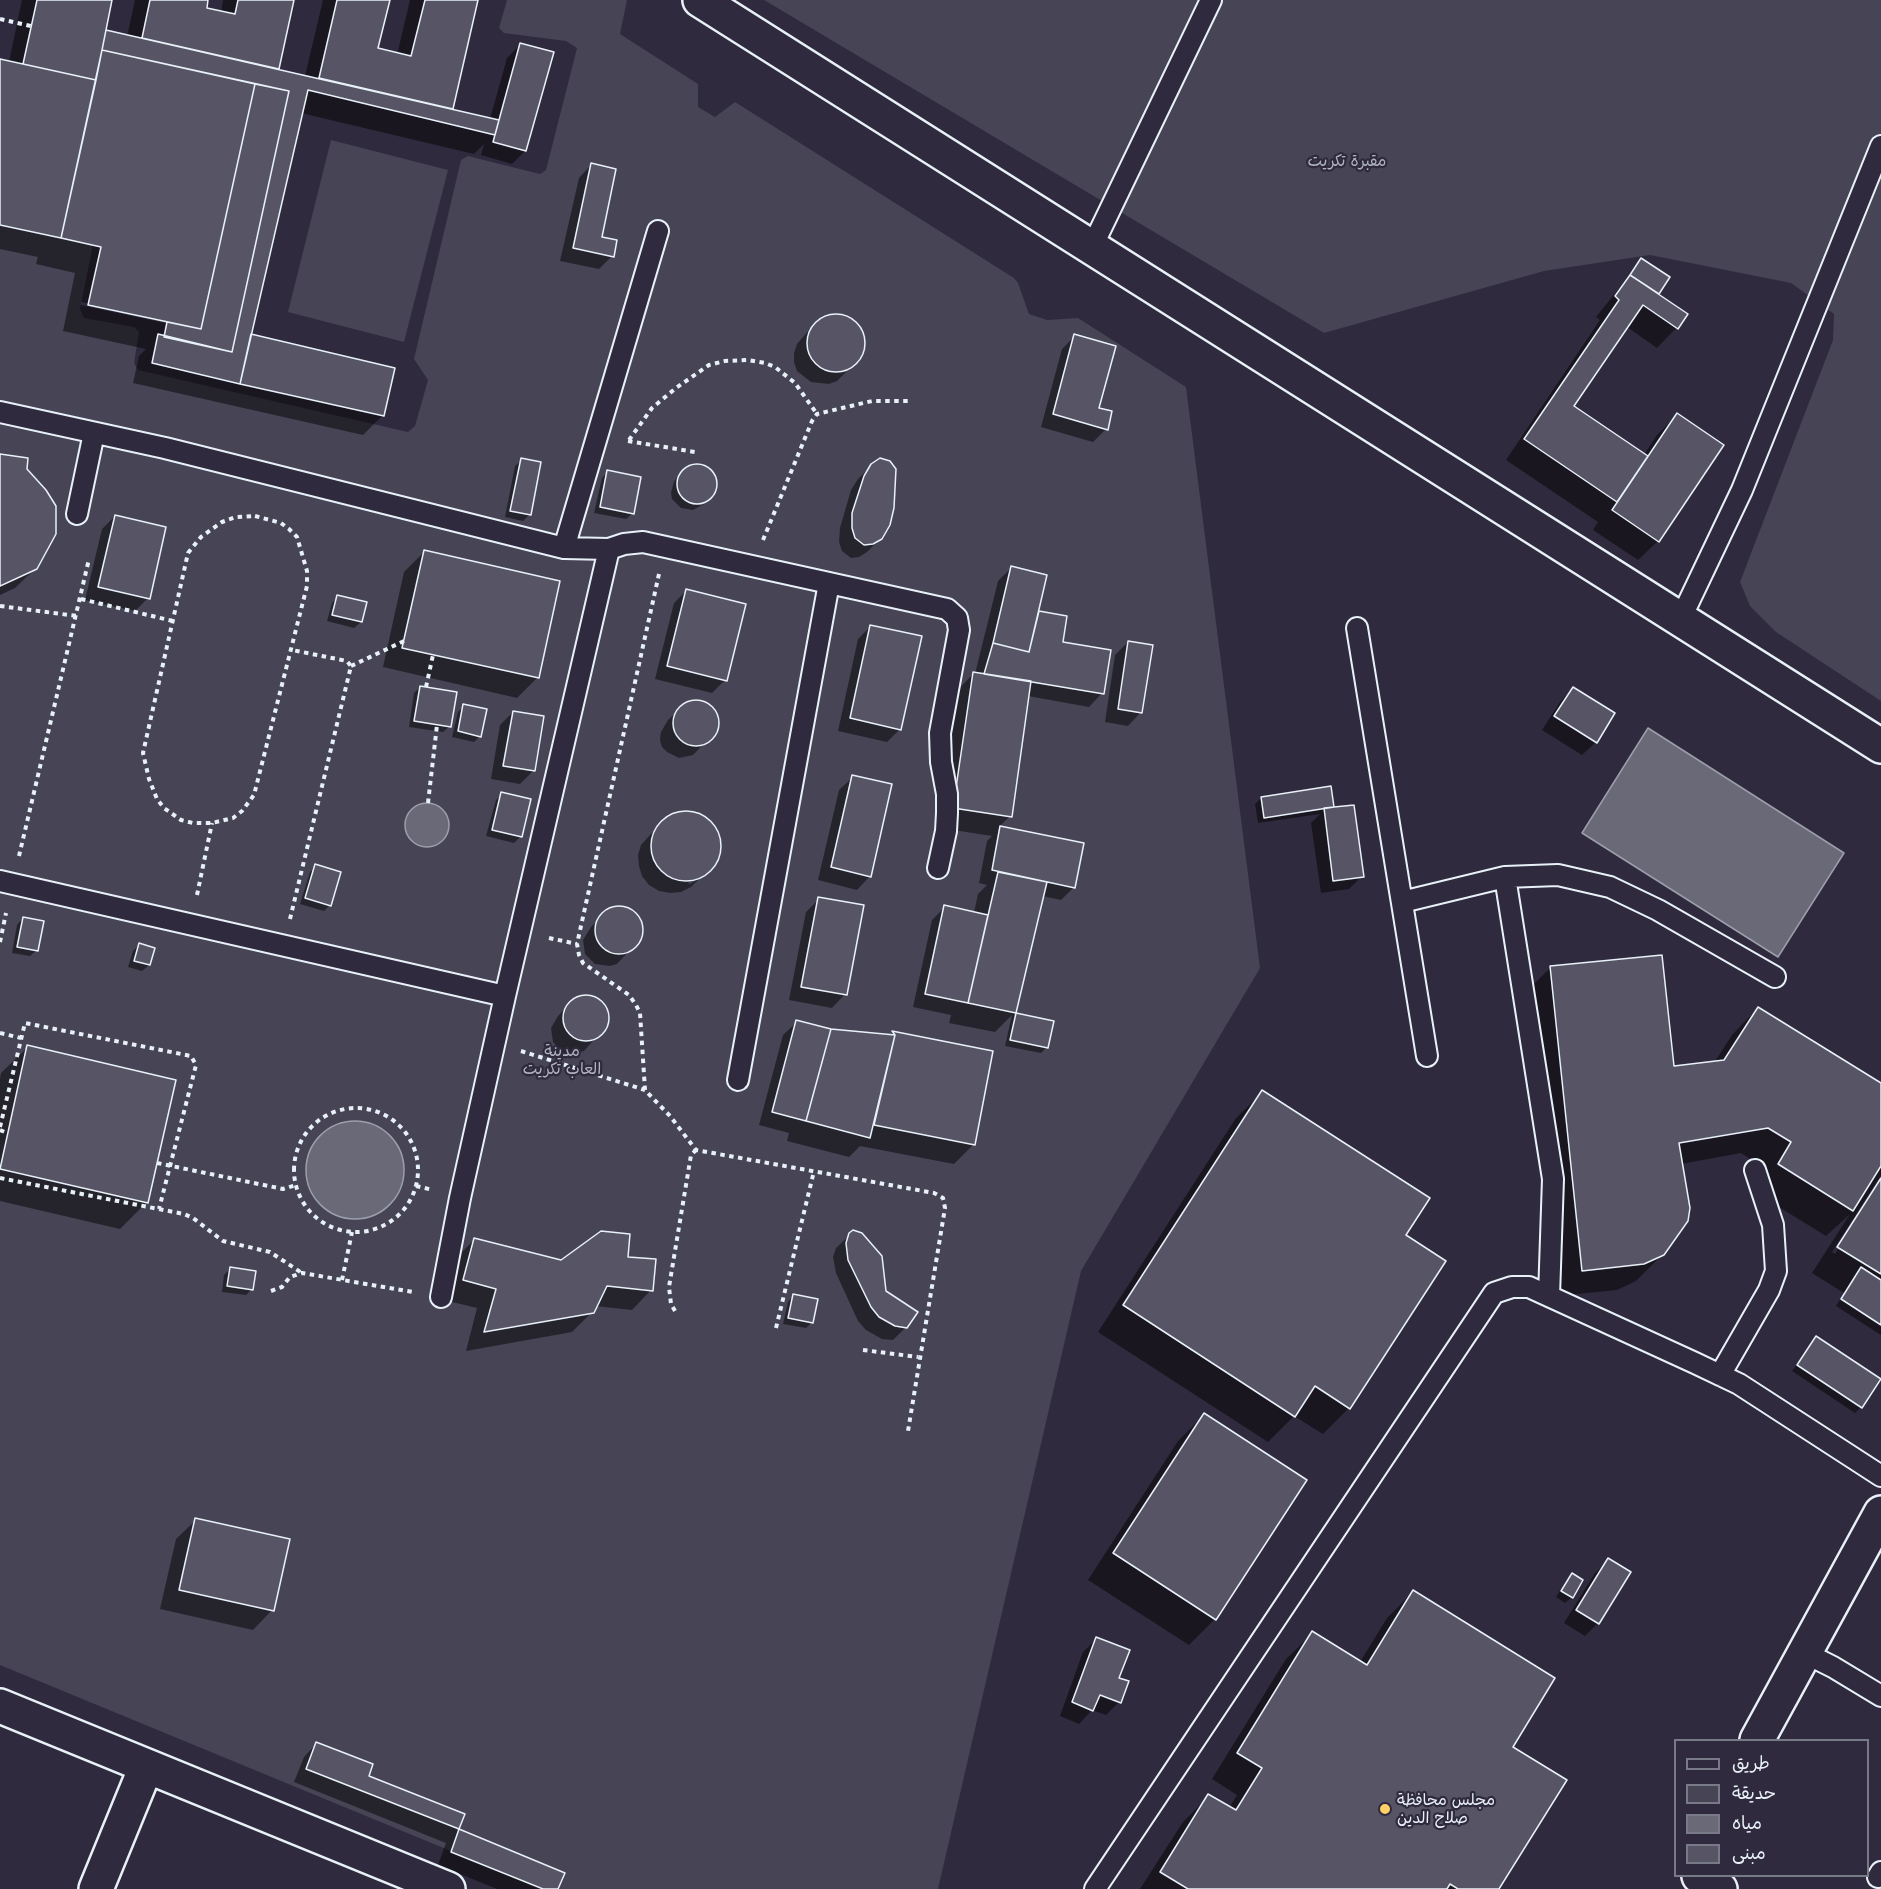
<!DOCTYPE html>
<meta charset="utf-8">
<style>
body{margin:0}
#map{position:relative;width:1881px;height:1889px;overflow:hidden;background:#2f2a3d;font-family:Mali,"Playpen Sans Arabic",sans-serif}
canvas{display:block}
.legend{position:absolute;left:1674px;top:1739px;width:195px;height:138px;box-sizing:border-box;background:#2f2a3d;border:2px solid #797a88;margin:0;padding:8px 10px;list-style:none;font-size:18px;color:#e8f1f8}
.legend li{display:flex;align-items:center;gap:12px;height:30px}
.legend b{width:30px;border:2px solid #797a88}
</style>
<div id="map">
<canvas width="1881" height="1889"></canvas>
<ul class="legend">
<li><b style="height:8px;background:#2f2a3d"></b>طريق</li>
<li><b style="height:16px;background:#464455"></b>حديقة</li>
<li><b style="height:16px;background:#696978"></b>مياه</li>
<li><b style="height:16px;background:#575565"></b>مبنى</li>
</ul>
</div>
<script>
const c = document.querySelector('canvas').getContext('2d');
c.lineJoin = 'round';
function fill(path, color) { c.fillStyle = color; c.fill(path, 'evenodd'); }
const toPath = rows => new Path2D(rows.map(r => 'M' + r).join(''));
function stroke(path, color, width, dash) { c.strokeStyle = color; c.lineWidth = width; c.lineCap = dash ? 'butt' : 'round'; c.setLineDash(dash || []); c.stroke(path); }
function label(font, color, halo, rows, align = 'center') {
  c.font = font + ' Mali,"Playpen Sans Arabic",sans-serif'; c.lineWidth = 4.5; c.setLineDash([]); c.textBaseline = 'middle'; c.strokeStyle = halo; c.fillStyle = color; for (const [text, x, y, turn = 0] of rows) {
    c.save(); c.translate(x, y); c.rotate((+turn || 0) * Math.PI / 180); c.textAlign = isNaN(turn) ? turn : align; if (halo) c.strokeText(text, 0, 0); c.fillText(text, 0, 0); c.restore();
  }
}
fill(toPath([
 [507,0,627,0,620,34,698,84,698,107,715,117,735,102,1014,278,1018,283,1029,314,1047,320,1078,318,1186,387,1260,968,1081,1271,938,1889,543,1889,0,1665,0,225,93,245,80,309,84,318,134,327,139,332,134,363,138,370,408,432,415,426,428,380,414,359,461,160,468,156,540,174,546,170,577,48,566,41,504,33,499,28],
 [764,0,1881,0,1881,701,1776,632,1750,606,1740,582,1833,340,1834,314,1791,283,1650,255,1544,271,1324,333],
 [331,140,448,170,404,342,288,312]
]), '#464455');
const water = toPath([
 [1648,728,1844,853,1778,957,1582,833,1648,728],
 '405 825a22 22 0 1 1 44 0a22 22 0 1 1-44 0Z',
 '306 1170a49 49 0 1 1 98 0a49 49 0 1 1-98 0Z'
]);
fill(water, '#696978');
stroke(water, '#9c9fab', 1.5);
fill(toPath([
 [22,0,111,0,104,31,127,37,135,0,207,0,205,10,221,13,223,0,292,0,277,70,305,76,323,0,388,0,377,50,397,55,410,0,476,0,451,110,490,119,507,58,521,44,525,151,512,164,481,155,484,144,474,154,301,113,249,336,383,415,363,435,133,383,139,356,146,349,63,331,75,273,36,264,38,257,0,249,0,60,9,62],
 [81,302,183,324,183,327,81,305],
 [592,164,600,238,612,256,599,269,560,261,579,178],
 [1642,260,1658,293,1656,295,1676,328,1657,348,1627,327,1572,407,1644,455,1657,435,1677,415,1658,541,1638,560,1593,530,1598,522,1506,460,1600,320,1596,317],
 [843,315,859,326,863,335,862,353,858,360,837,381,829,384,811,382,797,371,794,362,794,353,797,344,816,322,825,317],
 [1075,336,1098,409,1106,429,1093,442,1041,427,1062,349],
 [0,456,36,568,15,588,0,595],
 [522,460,529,515,523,521,505,517,515,466],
 [697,465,708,469,715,480,716,486,710,497,704,504,693,510,681,508,672,499,671,493,674,481,691,466],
 [872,465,881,538,867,552,859,557,851,558,842,551,839,542,840,528,851,490,858,479],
 [608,471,633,513,626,519,594,513,602,478],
 [115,516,148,598,135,611,85,600,102,529],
 [424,552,559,582,537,678,517,698,383,667,404,572],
 [1011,568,1037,612,1066,617,1062,644,1102,693,1089,707,1028,696,1010,816,999,827,1082,844,1074,887,1061,900,1042,896,1014,1014,1052,1022,1047,1047,1041,1053,1005,1046,1012,1015,995,1032,949,1023,951,1015,913,1007,932,920,945,907,974,913,978,894,987,885,979,883,987,841,992,836,934,827,954,694,973,674,975,674,998,581],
 [687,590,725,680,712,693,655,679,674,603],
 [338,597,365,603,361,622,354,628,327,621,332,603],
 [871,626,900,729,887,742,838,731,858,639],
 [1128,642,1141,712,1128,726,1105,722,1115,655],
 [420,687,450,726,443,732,409,727,414,693],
 [1573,688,1596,742,1582,755,1542,730,1560,702],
 [688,702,702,702,714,711,718,724,716,731,693,755,679,758,667,752,662,747,660,740,661,732,668,720],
 [464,706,480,736,474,742,452,737,458,712],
 [513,712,542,717,533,771,520,784,491,779,500,725],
 [853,777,870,876,857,890,818,880,839,790],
 [502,794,530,801,520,837,514,843,486,836,496,800],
 [1261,798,1332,809,1362,876,1349,889,1321,893,1311,823,1320,814,1258,823,1255,804],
 [681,812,692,813,703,817,711,824,716,833,719,844,718,855,713,865,704,875,688,881,689,884,699,879,691,887,681,892,670,893,659,891,649,885,642,876,639,866,638,855,641,845,662,822,671,816],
 [316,866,330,905,324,911,300,904,310,872],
 [819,899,845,994,832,1008,789,1000,806,912],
 [626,909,638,918,641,931,640,939,617,964,610,966,595,964,585,954,583,940,591,927,605,913,611,910],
 [23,918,37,950,30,956,12,953,17,925],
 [140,944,153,949,149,965,142,971,128,967,133,951],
 [1550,968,1673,1067,1714,1063,1732,1035,1758,1008,1881,1085,1881,1175,1832,1252,1835,1254,1881,1180,1881,1335,1836,1306,1844,1293,1812,1273,1850,1214,1826,1236,1753,1191,1766,1169,1741,1153,1681,1164,1663,1254,1636,1281,1617,1290,1557,1296,1524,994],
 [592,997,604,1005,607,1012,606,1026,584,1051,577,1053,563,1052,553,1042,551,1028,558,1016,571,1002,577,998],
 [797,1022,831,1031,890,1036,893,1033,991,1052,974,1144,954,1164,860,1146,849,1157,787,1141,789,1133,759,1125,783,1035],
 [28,1047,146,1203,120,1229,0,1201,0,1079,1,1073],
 [1263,1092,1404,1235,1444,1261,1349,1408,1323,1434,1294,1416,1268,1442,1098,1332,1236,1118],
 [850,1235,906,1327,893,1340,882,1339,866,1330,858,1321,836,1273,833,1257,836,1248],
 [474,1240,562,1262,627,1258,651,1290,632,1310,595,1306,592,1312,572,1332,466,1351,477,1308,444,1300,454,1260],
 [230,1269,252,1289,246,1295,222,1292,224,1275],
 [794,1295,812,1322,806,1328,783,1324,788,1302],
 [1816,1338,1861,1407,1855,1413,1792,1371],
 [1204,1415,1305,1480,1215,1619,1189,1645,1088,1580,1178,1441],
 [196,1520,272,1610,253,1630,160,1609,176,1539],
 [1609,1560,1598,1623,1585,1636,1564,1623,1595,1573],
 [1572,1575,1572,1597,1565,1603,1556,1597,1566,1581],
 [1413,1592,1511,1747,1498,1889,1140,1889,1183,1822,1209,1796,1229,1808,1237,1795,1212,1779,1286,1659,1313,1633,1360,1662,1387,1618],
 [1096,1639,1119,1702,1106,1715,1092,1710,1079,1724,1060,1716,1083,1652],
 [317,1743,367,1776,463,1815,457,1830,563,1874,557,1889,497,1889,438,1865,446,1843,294,1782,304,1757]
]), '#0007');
const building = toPath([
 [37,0,112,0,96,80,23,64,37,0],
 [150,0,208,0,207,8,235,14,238,0,294,0,279,69,142,38,150,0],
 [337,0,390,0,378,48,411,56,425,0,478,0,453,109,319,78,337,0],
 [106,30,499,120,495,135,308,90,240,384,152,363,158,334,232,352,289,91,102,50,106,30],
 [520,43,554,52,526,151,493,142,520,43],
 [102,50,255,84,201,329,88,305,101,247,61,238,102,50],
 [0,59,96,80,61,238,0,225,0,59],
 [255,84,289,91,232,352,164,337,167,322,201,329,255,84],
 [591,163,616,169,602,237,617,240,614,257,573,248,591,163],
 [1641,258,1670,277,1659,294,1630,275,1641,258],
 [1630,275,1688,314,1678,329,1643,305,1574,406,1648,456,1617,502,1524,439,1619,300,1615,296,1630,275],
 '807 343a29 29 0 1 1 58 0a29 29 0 1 1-58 0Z',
 [251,334,395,368,384,416,240,384,251,334],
 [1074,334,1116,346,1099,408,1112,411,1108,430,1053,414,1074,334],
 [1677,413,1724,445,1659,542,1612,510,1677,413],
 [0,454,28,458,27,469,46,490,56,506,56,534,37,569,0,586,0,454],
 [521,458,541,462,531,515,510,511,521,458],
 [880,458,890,461,896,469,894,508,890,525,882,539,873,544,864,545,855,538,852,528,852,513,864,476,871,464,880,458],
 '677 484a20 20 0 1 1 40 0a20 20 0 1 1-40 0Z',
 [607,470,641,477,634,514,600,507,607,470],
 [115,515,166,527,150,599,98,587,115,515],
 [424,550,560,581,539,678,402,648,424,550],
 [1011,566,1047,575,1029,652,993,643,1011,566],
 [686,589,746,604,727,681,667,666,686,589],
 [337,595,367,602,362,622,332,615,337,595],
 [1039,611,1067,616,1063,642,1111,650,1104,694,984,674,993,643,1029,652,1039,611],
 [870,625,922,636,901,730,850,718,870,625],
 [1128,641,1153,645,1142,713,1118,709,1128,641],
 [973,672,1031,681,1012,817,953,808,973,672],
 [420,686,457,692,451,727,414,721,420,686],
 [1573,687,1615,713,1597,743,1554,716,1573,687],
 '673 723a23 23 0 1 1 46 0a23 23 0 1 1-46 0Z',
 [463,704,487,709,481,737,458,731,463,704],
 [513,711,544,716,535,771,503,766,513,711],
 [852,775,892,784,871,877,831,867,852,775],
 [1331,786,1334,807,1264,818,1261,797,1331,786],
 [501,792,531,799,522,837,492,830,501,792],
 [1354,805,1364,877,1333,881,1324,808,1354,805],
 '651 846a35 35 0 1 1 70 0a35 35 0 1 1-70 0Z',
 [1000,826,1084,843,1075,888,992,870,1000,826],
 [315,864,341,872,331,906,305,898,315,864],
 [998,872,1047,882,1016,1013,968,1003,998,872],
 [818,897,864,905,847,995,801,987,818,897],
 [944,905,988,915,968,1003,925,994,944,905],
 '595 930a24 24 0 1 1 48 0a24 24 0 1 1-48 0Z',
 [23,917,44,921,38,951,17,947,23,917],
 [139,943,155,948,150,965,134,961,139,943],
 [1662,955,1674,1066,1724,1060,1758,1007,1881,1083,1881,1166,1853,1211,1778,1164,1791,1142,1768,1128,1679,1143,1690,1208,1688,1221,1664,1255,1644,1264,1582,1271,1550,966,1662,955],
 '563 1018a23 23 0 1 1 46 0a23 23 0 1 1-46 0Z',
 [1016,1013,1054,1021,1048,1048,1010,1040,1016,1013],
 [796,1020,831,1029,806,1121,772,1112,796,1020],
 [831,1029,895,1035,870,1138,806,1121,831,1029],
 [892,1031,993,1051,975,1145,874,1125,895,1035,892,1031],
 [27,1045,176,1080,148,1203,0,1169,27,1045],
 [1262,1090,1430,1198,1406,1235,1446,1261,1350,1409,1315,1386,1295,1417,1123,1305,1262,1090],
 [1881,1178,1881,1274,1837,1247,1881,1178],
 [853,1230,862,1233,882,1256,886,1291,918,1312,907,1328,895,1326,879,1317,871,1307,848,1260,846,1243,849,1233,853,1230],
 [601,1231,630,1234,628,1257,656,1259,653,1291,607,1286,594,1313,484,1332,496,1289,463,1280,474,1238,561,1260,601,1231],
 [230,1267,256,1271,253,1290,227,1286,230,1267],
 [1861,1267,1881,1280,1881,1325,1841,1299,1861,1267],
 [793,1294,818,1299,813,1323,788,1318,793,1294],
 [1816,1336,1881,1379,1862,1408,1797,1365,1816,1336],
 [1204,1413,1307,1480,1216,1620,1113,1553,1204,1413],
 [195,1518,290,1539,274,1611,179,1590,195,1518],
 [1608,1558,1631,1572,1599,1624,1576,1610,1608,1558],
 [1572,1573,1583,1580,1573,1598,1561,1591,1572,1573],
 [1413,1590,1555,1678,1513,1747,1567,1780,1499,1889,1458,1889,1450,1884,1447,1889,1188,1889,1160,1872,1208,1794,1236,1810,1262,1768,1237,1753,1312,1631,1367,1665,1413,1590],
 [1096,1637,1130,1650,1119,1678,1129,1681,1121,1703,1100,1695,1093,1711,1072,1702,1096,1637],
 [316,1742,373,1764,369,1776,465,1814,459,1829,306,1769,316,1742],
 [459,1829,565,1873,558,1889,543,1889,451,1852,459,1829]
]);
fill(building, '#575565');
stroke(building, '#e8f1f8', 1.5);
const lane = toPath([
 [1092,247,1211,0],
 [0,412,165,448,564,548,609,549,624,544,643,542,947,609,957,618,959,630,940,733,941,762,947,794,947,813,946,831,938,868],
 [77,514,94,433],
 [564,548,658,231],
 [1681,618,1742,490,1881,146],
 [1357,628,1427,1056],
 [1505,877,1553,1179,1549,1296],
 [0,881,505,996],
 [1402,902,1505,877,1558,875,1610,887,1658,910,1775,977],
 [738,1080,829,583],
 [441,1297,460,1198,505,996,609,549],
 [1720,1375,1769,1290,1776,1271,1773,1225,1755,1170],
 [1805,1653,1833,1667,1881,1696],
 [1878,1877,1881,1872],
 [1095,1889,1494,1293,1512,1287,1529,1287,1695,1363,1739,1384,1881,1476]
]);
const street = toPath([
 [0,1706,448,1889],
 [1757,1740,1881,1513],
 [1699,1876,1720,1889],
 [96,1889,146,1767]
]);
const secondary = toPath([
 [700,0,1881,746]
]);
stroke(lane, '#e8f1f8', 24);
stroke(street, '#e8f1f8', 38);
stroke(secondary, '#e8f1f8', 38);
stroke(toPath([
 [0,19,31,26],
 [629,440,652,408,676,388,709,365,725,361,748,360,765,363,775,367,795,383,817,414],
 [628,441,695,452],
 [255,516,281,523,289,529,297,537,307,571,307,586,254,795,242,811,233,818,212,823,193,823,181,820,164,808,157,799,149,779,143,753,188,553,201,537,222,522,236,517,255,516],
 [763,540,812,421,817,414,872,401,912,401],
 [659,574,577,944,579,955,583,963,629,995,636,1005,640,1013,645,1090,670,1116,696,1150,934,1193,943,1198,945,1208,908,1431],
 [81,599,173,621],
 [0,606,77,616],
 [351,666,404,641],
 [426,687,433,655],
 [428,803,437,725],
 [19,856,89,559],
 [197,895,212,823],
 [290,919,351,666,347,661,292,650],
 [549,938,577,944],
 [0,942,6,913],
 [0,1033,21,1038],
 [521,1051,645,1090],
 '294 1170a62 62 0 1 1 124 0a62 62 0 1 1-124 0Z',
 [0,1127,25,1023,191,1056,196,1065,159,1209],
 [0,1130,7,1133],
 [157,1163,283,1189,296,1185],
 [0,1178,184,1214,193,1218,223,1241,270,1252,302,1273],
 [416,1186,433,1190],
 [342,1280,352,1232],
 [271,1291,282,1287,290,1277,302,1273,413,1292],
 [675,1311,671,1304,669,1287,691,1155,696,1150],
 [776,1328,814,1171],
 [863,1350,918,1357]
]), '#e8f1f8', 4, [4.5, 4.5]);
stroke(lane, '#2f2a3d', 20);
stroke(street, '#2f2a3d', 33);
stroke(secondary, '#2f2a3d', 33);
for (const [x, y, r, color] of [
 [1385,1809,6,"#ffd166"]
]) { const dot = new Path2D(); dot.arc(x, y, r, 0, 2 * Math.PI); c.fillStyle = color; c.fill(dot); stroke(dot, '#2f2a3d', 2); }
label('16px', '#afb4bf', '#2f2a3d', [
 ["مقبرة تكريت",1347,161],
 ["مدينة",562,1051],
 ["العاب تكريت",562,1069]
]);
label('16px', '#e8f1f8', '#2f2a3d', [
 ["مجلس محافظة",1397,1800],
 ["صلاح الدين",1397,1818]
], 'left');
</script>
